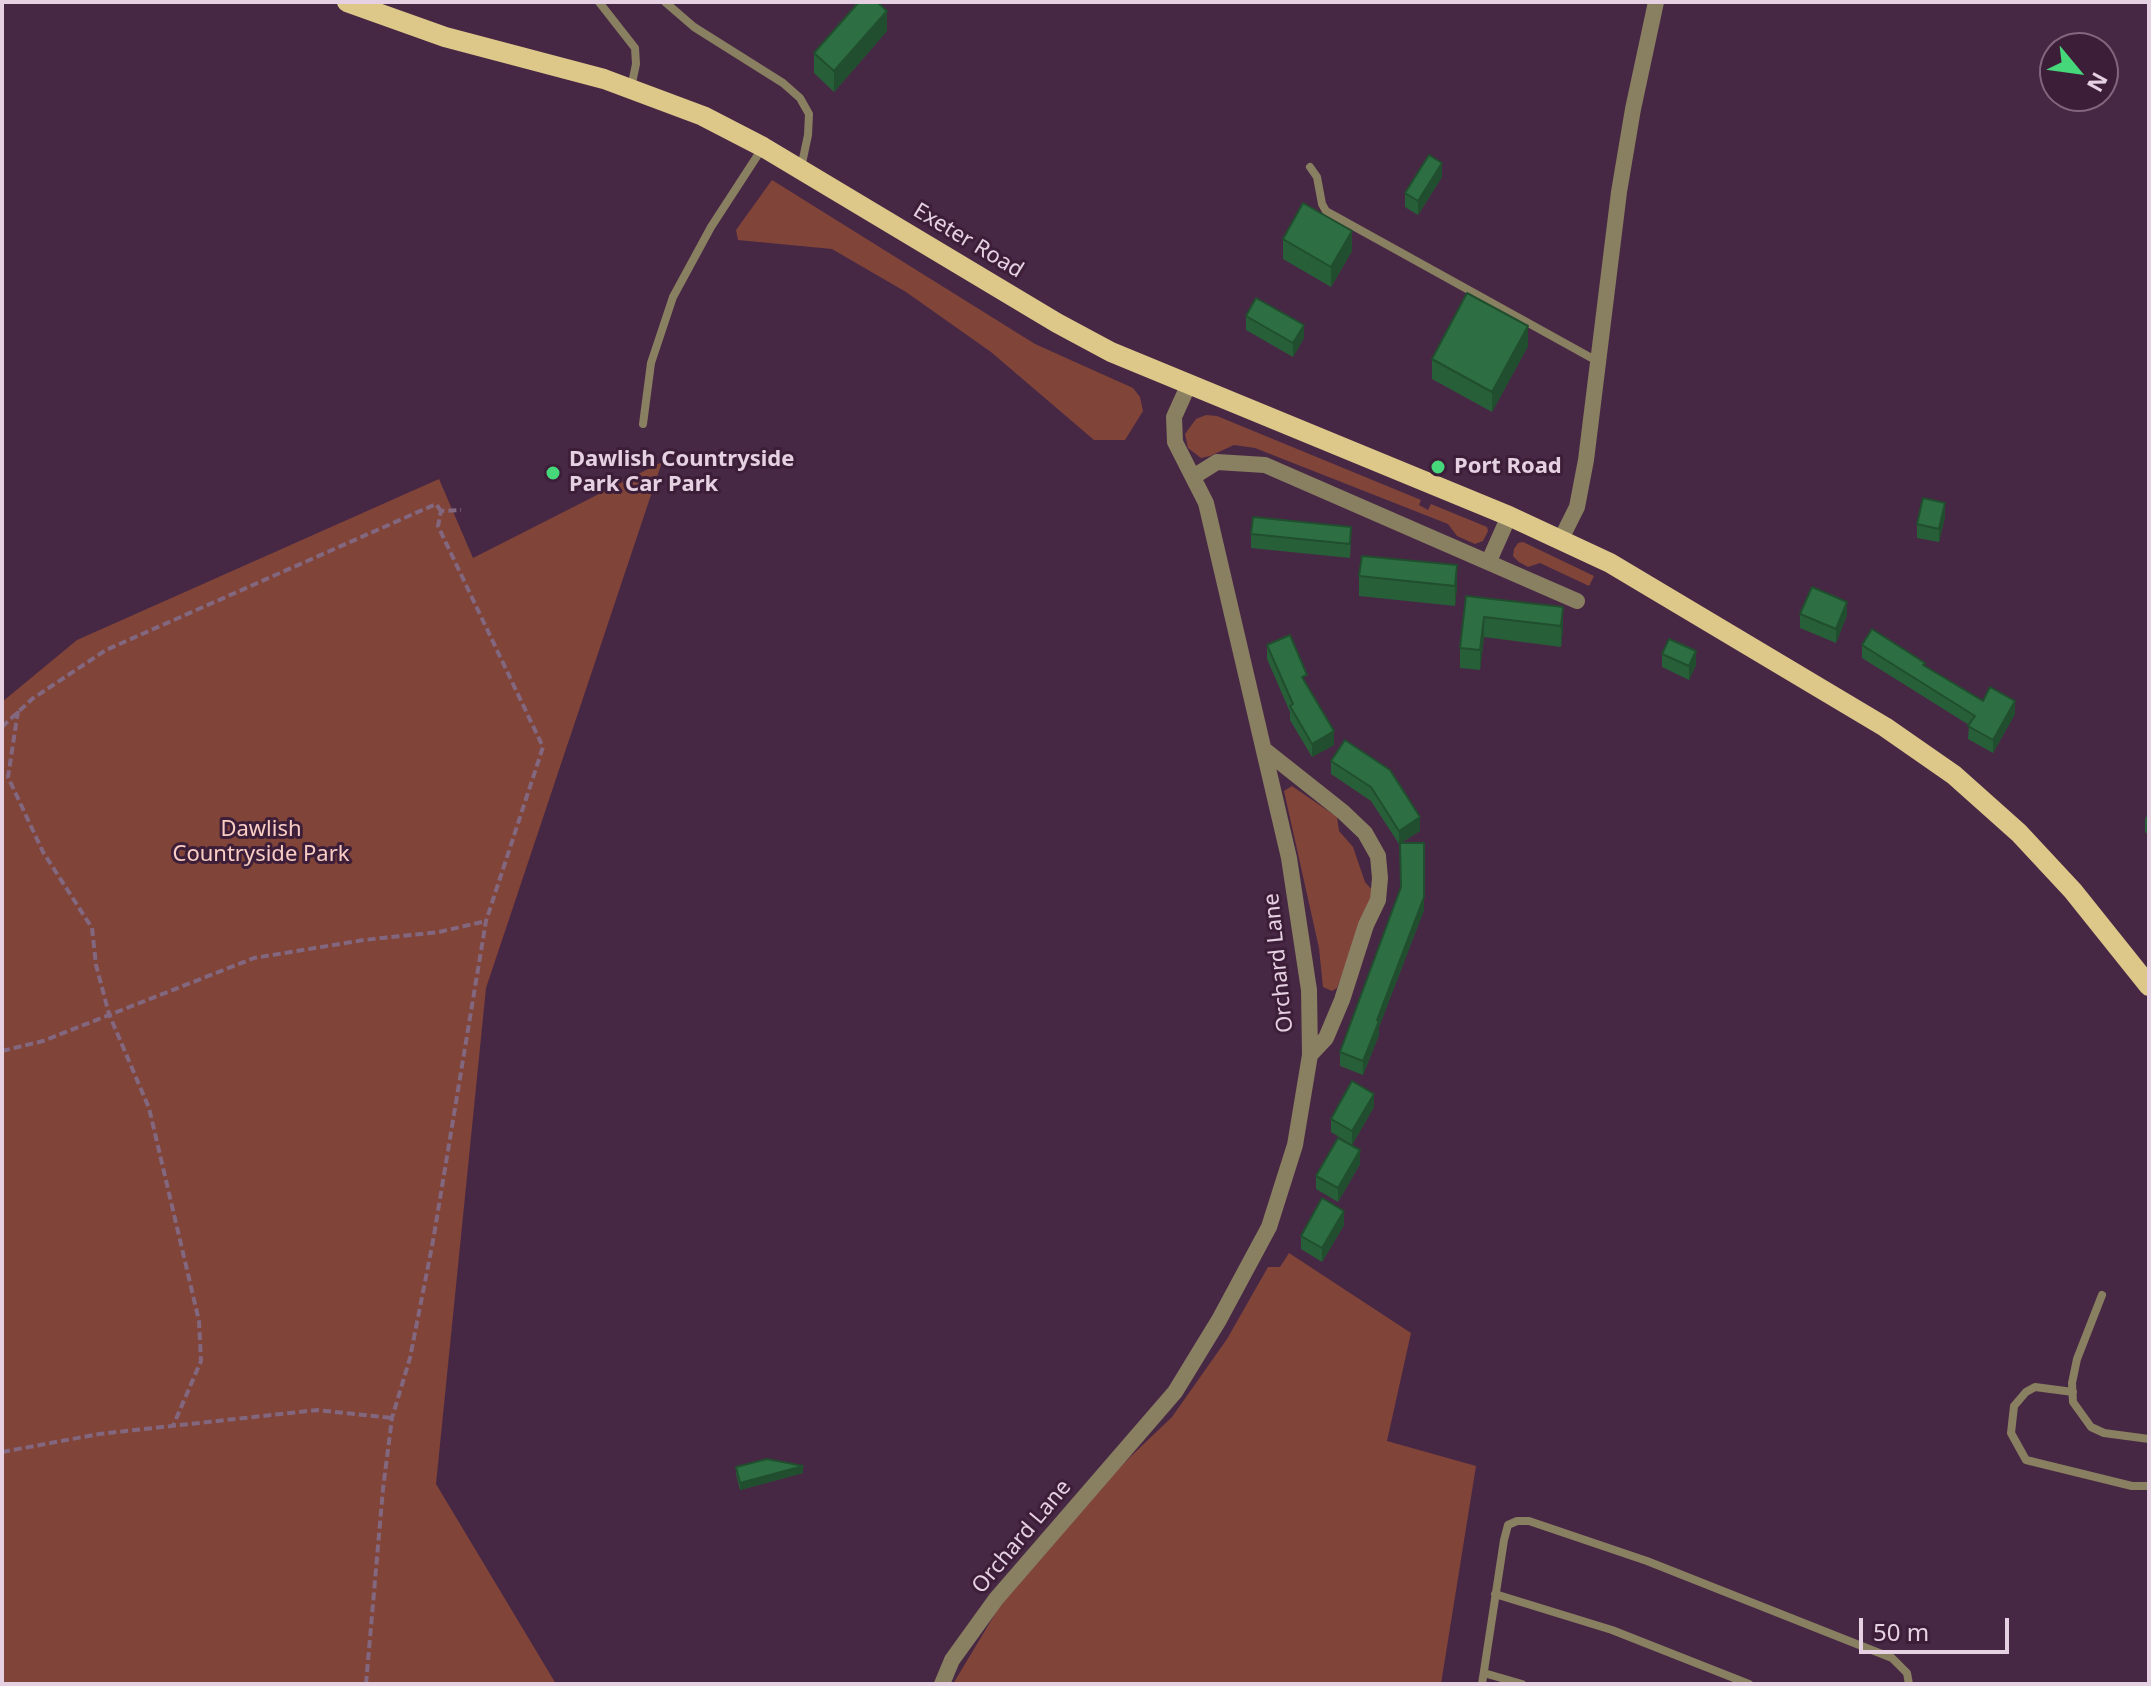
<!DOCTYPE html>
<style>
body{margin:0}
#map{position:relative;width:2151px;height:1686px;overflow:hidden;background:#472844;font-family:"Noto Sans",sans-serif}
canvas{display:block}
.frame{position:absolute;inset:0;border:4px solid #e6d1e2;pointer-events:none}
.north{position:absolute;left:2039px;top:32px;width:80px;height:80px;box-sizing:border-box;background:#3d1e39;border:2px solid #81667d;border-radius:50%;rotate:119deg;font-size:22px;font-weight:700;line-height:32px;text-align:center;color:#e6d1e2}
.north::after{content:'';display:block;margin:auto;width:28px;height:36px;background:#46d77a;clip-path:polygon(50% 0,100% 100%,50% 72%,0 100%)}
.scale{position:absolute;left:1859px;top:1618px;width:150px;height:36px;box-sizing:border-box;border:4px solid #e6d1e2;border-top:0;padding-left:10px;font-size:24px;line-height:28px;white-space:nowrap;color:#e6d1e2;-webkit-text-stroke:6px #3d1e39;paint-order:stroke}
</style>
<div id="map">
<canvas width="2151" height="1686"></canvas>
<div class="frame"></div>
<div class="north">N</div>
<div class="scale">50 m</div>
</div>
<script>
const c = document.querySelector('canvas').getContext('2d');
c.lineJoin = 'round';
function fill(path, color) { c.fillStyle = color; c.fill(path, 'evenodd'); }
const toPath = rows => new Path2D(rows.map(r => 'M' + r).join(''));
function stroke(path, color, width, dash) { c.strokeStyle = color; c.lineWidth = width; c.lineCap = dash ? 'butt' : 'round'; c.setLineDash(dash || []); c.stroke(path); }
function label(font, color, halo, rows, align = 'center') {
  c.font = font + ' "Noto Sans",sans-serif'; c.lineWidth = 6; c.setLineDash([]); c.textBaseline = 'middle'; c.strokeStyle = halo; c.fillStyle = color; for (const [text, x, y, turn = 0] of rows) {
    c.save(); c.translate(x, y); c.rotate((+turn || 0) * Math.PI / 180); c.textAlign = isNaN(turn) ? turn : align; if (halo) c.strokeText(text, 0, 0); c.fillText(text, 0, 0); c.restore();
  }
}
fill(toPath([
 [772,180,1035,344,1133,388,1140,397,1143,411,1125,440,1094,440,991,352,906,292,832,249,738,240,736,230],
 [1206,415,1217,416,1421,500,1419,505,1428,510,1431,504,1487,527,1488,531,1483,541,1475,544,1457,536,1448,524,1255,448,1234,445,1210,456,1201,458,1188,448,1185,434,1196,419],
 [662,462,486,988,436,1484,556,1684,2,1684,2,702,77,640,439,479,473,558],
 [1523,542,1594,576,1589,586,1540,563,1528,567,1519,562,1513,556,1514,549,1518,543],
 [1292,786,1337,817,1339,831,1353,847,1365,882,1373,891,1337,988,1332,991,1323,987,1319,948,1284,791],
 [1289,1253,1411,1333,1387,1441,1476,1466,1441,1684,953,1684,998,1609,1057,1534,1128,1459,1172,1417,1227,1339,1268,1267,1280,1267]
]), '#804439');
stroke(toPath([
 [18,711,8,777,43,852,92,928,96,965,109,1014,149,1108,199,1321,201,1361,173,1426],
 [2,727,32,699,106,650,436,504,441,511],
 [2,1051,43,1041,254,958,364,940,439,932,486,921],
 [2,1452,99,1434,317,1410,392,1418],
 [366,1684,383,1489,392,1418,410,1358,433,1241,486,921,543,747,438,526,441,511,461,510]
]), '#82677f', 4, [8, 4]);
stroke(toPath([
 [599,2,635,48,636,64,631,88],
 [665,2,694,27,783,83,800,98,809,114,808,135,801,168],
 [1310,167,1317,177,1322,204,1326,211,1597,361],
 [643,424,651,363,673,297,711,227,763,147],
 [2102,1295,2077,1359,2072,1383,2073,1402,2091,1427,2104,1433,2149,1439],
 [2073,1392,2035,1387,2026,1392,2014,1406,2011,1433,2026,1460,2132,1486,2149,1486],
 [1495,1594,1612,1630,1749,1684],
 [1484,1673,1522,1684],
 [1482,1684,1504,1540,1508,1525,1517,1521,1529,1521,1647,1561,1892,1658,1907,1673,1909,1684]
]), '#897f61', 8);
stroke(toPath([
 [1193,477,1217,462,1265,465,1577,601],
 [1561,539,1577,507,1586,460,1619,192,1633,109,1656,2],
 [1489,561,1509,516],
 [1266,751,1343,812,1365,833,1378,856,1380,878,1378,900,1366,925,1342,1000,1326,1038,1310,1055],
 [942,1684,952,1660,996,1599,1175,1392,1219,1320,1269,1227,1295,1145,1310,1055,1309,990,1289,858,1206,503,1175,442,1174,417,1188,386]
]), '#897f61', 16);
stroke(toPath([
 [347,2,445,37,604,79,703,116,763,147,1057,323,1111,352,1509,516,1610,563,1885,727,1954,775,2019,833,2073,891,2149,986]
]), '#ddc889', 20);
fill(toPath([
 [887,31,834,92,814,73,814,53],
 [1442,177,1418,215,1405,207,1405,193],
 [1283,239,1352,251,1331,287,1283,259],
 [1246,316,1304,338,1293,357,1246,330],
 [1528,346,1492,412,1432,379,1432,359],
 [1945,517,1939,542,1917,538,1917,524],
 [1251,534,1351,540,1350,558,1251,548],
 [1359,576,1457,586,1455,606,1359,596],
 [1466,596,1563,628,1561,647,1484,637,1480,670,1460,668,1460,648],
 [1800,614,1847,615,1836,643,1800,628],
 [1267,645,1307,685,1334,745,1312,757,1290,720,1290,712,1267,659],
 [1862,645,1925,666,1983,701,2015,714,1993,753,1968,739,1969,725,1862,658],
 [1662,654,1696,665,1689,680,1662,667],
 [1345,740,1420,831,1401,843,1424,843,1424,910,1379,1027,1379,1035,1363,1075,1340,1066,1340,1052,1401,887,1400,843,1399,844,1371,801,1331,774,1331,761],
 [2149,812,2149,835,2145,832,2145,819],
 [1374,1107,1352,1145,1331,1132,1331,1119],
 [1360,1164,1338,1202,1316,1189,1316,1176],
 [1344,1225,1322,1262,1301,1249,1301,1236],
 [736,1467,803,1473,740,1490,736,1474]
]), '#275f39');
fill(toPath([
 [887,11,887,31,834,92,834,71],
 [1442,163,1442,177,1418,215,1418,201],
 [1352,231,1352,251,1331,287,1331,267],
 [1304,325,1304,338,1293,357,1293,343],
 [1528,326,1528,346,1492,412,1492,392],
 [1945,503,1945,517,1939,542,1939,529],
 [1457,565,1457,586,1455,606,1455,586],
 [1847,602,1847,615,1836,643,1836,629],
 [1563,607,1563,628,1561,647,1561,626],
 [1484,617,1484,637,1480,670,1480,650],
 [1696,651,1696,665,1689,680,1689,666],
 [2015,701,2015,714,1993,753,1993,740],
 [1334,731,1334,745,1312,757,1312,744],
 [1420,817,1420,831,1399,844,1399,831],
 [1424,897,1424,910,1379,1027,1379,1035,1363,1075,1363,1061,1377,1020],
 [1374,1094,1374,1107,1352,1145,1352,1131],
 [1360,1150,1360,1164,1338,1202,1338,1188],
 [1344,1211,1344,1225,1322,1262,1322,1248],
 [803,1466,803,1473,740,1490,740,1483]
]), '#204e2e');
const building = toPath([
 [859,2,877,2,887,11,834,71,814,53,859,2],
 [1429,155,1442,163,1418,201,1405,193,1429,155],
 [1303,203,1352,231,1331,267,1283,239,1303,203],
 [1467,293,1528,326,1492,392,1432,359,1467,293],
 [1256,298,1304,325,1293,343,1246,316,1256,298],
 [1923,498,1945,503,1939,529,1917,524,1923,498],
 [1253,517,1351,527,1350,544,1251,534,1253,517],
 [1362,556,1457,565,1455,586,1359,576,1362,556],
 [1812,587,1847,602,1836,629,1800,614,1812,587],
 [1466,596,1563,607,1561,626,1484,617,1480,650,1460,648,1466,596],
 [1872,629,1925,663,1923,665,1983,701,1990,687,2015,701,1993,740,1968,726,1975,716,1862,645,1872,629],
 [1290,635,1307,675,1302,677,1334,731,1312,744,1290,706,1293,704,1267,645,1290,635],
 [1669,639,1696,651,1689,666,1662,654,1669,639],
 [1345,740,1390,770,1420,817,1399,831,1371,787,1331,761,1345,740],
 [1400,843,1424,843,1424,897,1377,1020,1379,1021,1363,1061,1340,1052,1401,887,1400,843],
 [1352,1081,1374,1094,1352,1131,1331,1119,1352,1081],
 [1338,1138,1360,1150,1338,1188,1316,1176,1338,1138],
 [1322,1198,1344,1211,1322,1248,1301,1236,1322,1198],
 [767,1459,803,1466,740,1483,736,1467,767,1459]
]);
fill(building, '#2d6f42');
stroke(building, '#204e2e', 2);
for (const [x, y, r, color] of [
 [1438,467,8,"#46d77a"],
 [553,473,8,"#46d77a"]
]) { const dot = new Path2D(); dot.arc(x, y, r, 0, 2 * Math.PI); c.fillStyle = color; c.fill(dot); stroke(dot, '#3d1e39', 3); }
label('22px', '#e6d1e2', '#3d1e39', [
 ["Exeter Road",968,241,31],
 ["Orchard Lane",1279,963,-96],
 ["Orchard Lane",1022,1537,-50]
]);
label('bold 22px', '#e6d1e2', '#3d1e39', [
 ["Dawlish Countryside",569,460],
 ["Park Car Park",569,485],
 ["Port Road",1454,467]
], 'left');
label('22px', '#f9cdc4', '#3d1e39', [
 ["Dawlish",261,830],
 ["Countryside Park",261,855]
]);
</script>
